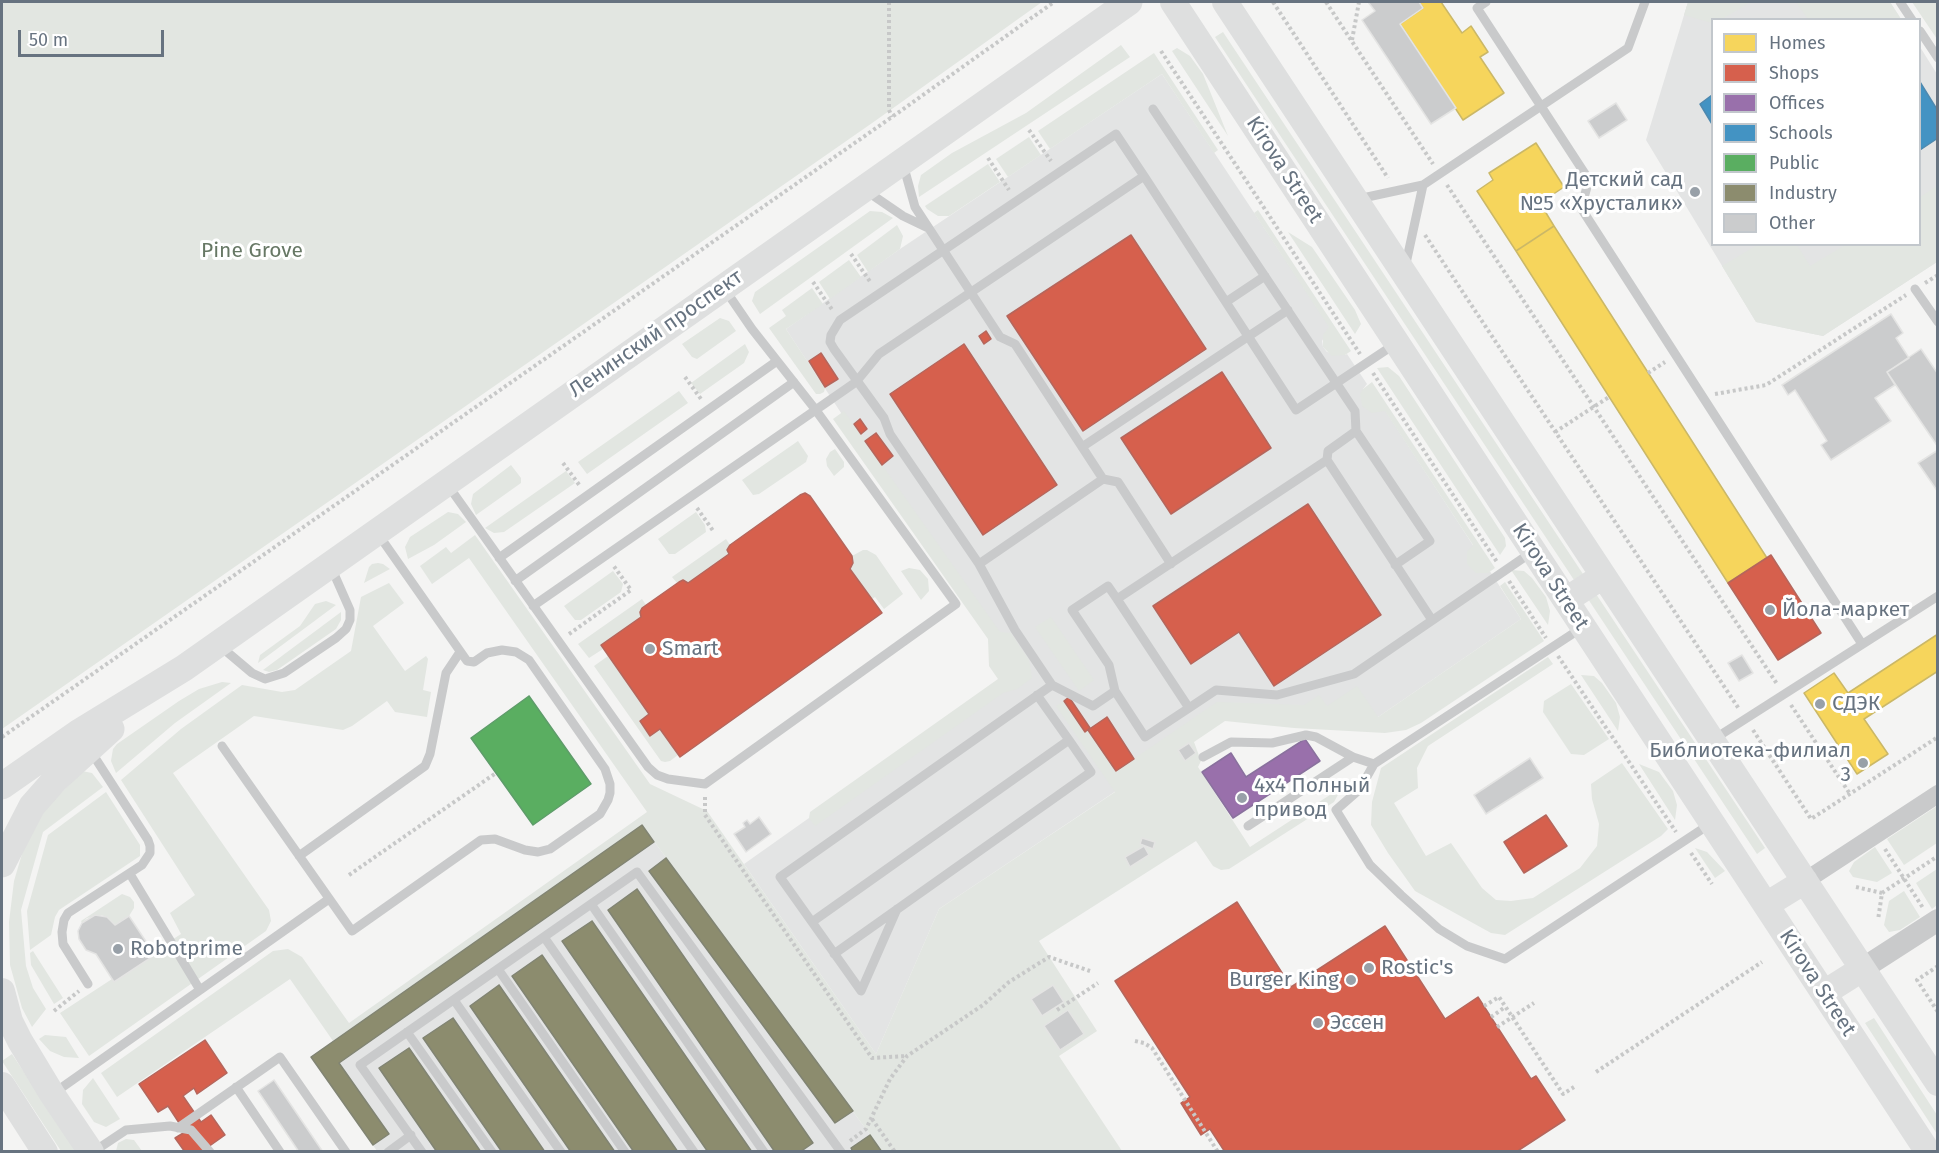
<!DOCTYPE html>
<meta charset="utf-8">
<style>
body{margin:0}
#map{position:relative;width:1939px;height:1153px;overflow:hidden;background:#f4f4f3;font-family:"Fira Sans",sans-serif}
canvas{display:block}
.frame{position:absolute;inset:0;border:3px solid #677380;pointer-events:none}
.legend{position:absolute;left:1711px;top:18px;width:210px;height:228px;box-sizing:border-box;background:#fff;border:2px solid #c2c7cc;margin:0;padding:8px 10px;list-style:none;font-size:18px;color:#677380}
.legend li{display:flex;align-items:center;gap:12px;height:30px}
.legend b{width:30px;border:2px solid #c2c7cc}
.scale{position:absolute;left:18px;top:30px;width:146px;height:27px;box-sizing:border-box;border:3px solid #677380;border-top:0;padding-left:8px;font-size:18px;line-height:21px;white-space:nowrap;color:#677380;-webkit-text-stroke:4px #fff;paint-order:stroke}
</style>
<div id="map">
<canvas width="1939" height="1153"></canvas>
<div class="frame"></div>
<ul class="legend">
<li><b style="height:16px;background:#f6d55c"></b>Homes</li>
<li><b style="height:16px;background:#d6604d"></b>Shops</li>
<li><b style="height:16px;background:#9970ab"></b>Offices</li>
<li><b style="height:16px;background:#4393c3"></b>Schools</li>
<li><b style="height:16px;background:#5aae61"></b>Public</li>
<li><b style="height:16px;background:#8c8c6e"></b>Industry</li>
<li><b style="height:16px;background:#cbcccd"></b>Other</li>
</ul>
<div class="scale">50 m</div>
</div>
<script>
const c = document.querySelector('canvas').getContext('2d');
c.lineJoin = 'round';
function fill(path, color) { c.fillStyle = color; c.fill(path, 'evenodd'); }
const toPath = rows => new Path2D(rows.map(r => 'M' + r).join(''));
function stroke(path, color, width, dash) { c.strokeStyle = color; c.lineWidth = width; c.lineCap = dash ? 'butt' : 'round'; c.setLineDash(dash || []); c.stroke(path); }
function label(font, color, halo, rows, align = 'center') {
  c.font = font + ' "Fira Sans",sans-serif'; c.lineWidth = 6; c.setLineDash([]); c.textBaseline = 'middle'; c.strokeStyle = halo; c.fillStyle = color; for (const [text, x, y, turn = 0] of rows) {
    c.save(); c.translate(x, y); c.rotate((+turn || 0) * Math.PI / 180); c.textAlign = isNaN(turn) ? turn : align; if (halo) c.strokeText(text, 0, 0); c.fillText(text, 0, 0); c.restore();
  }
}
fill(toPath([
 [1688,2,1890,2,1901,19,1712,20,1712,244,1920,244,1920,47,1937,74,1937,262,1823,336,1756,322,1646,140],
 [1162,74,1330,327,1322,341,1323,347,1327,352,1345,355,1347,354,1367,384,1363,389,1385,410,1521,619,1378,717,1224,719,939,909,876,1054,744,864,1021,668,847,422,786,329,900,249],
 [642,825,882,1151,377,1151,311,1057]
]), '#e3e4e4');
fill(toPath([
 [2,2,1042,2,875,121,2,729],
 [1688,2,1751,2,1722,19,1712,20,1712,23,1684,15],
 [1796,2,1890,2,1901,19,1808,19],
 [1912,2,1937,2,1937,39],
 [1223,32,1583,574,1574,580,1215,37],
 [1121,45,1130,57,919,197,918,186,921,175,952,153,1026,113],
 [1177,48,1190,56,1203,74,1228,136,1172,51],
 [1154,53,1218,150,1214,153,1162,74,1050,149,1038,131],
 [1029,137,1041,155,1008,177,996,159],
 [988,164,1000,182,949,216,938,216,927,209,925,206],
 [1937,186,1937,262,1823,336,1756,322,1722,266,1757,245,1797,245,1810,266,1845,245,1920,244,1920,197],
 [1258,210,1351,351,1345,355,1332,356,1323,347,1323,335,1329,327,1254,213],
 [870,211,882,212,893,218,760,314,752,301,755,292],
 [897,225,903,236,900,249,868,272,857,255],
 [1288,232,1312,247,1355,310,1361,324,1355,334],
 [849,260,861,277,830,299,819,282],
 [812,288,823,304,786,329,825,388,824,392,820,394,816,394,769,328,786,316,782,310],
 [720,318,729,321,736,331,697,359,692,357,682,344],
 [745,344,749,352,744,363,700,394,691,383],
 [1388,367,1399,376,1505,538,1506,546,1500,555,1377,368],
 [1372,382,1495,568,1488,573,1476,573,1467,564,1467,552,1473,545,1385,411,1372,413,1362,406,1360,394,1363,389],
 [679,391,688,403,587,474,578,462],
 [844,411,1000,632,1011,633,1029,660,1032,678,1017,689,1003,693,815,826,809,818,810,812,998,679,989,666,988,639,833,419],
 [798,441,808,456,806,462,759,494,753,495,742,480],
 [835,449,844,462,844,467,834,476,827,466,826,459,830,452],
 [511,465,521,478,521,483,476,515,471,504,473,494],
 [566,471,575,483,504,532,494,533,485,528],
 [448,512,458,514,466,522,434,545,408,559,405,547,410,537],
 [696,512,705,525,706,532,675,554,669,554,658,539],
 [475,535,650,784,707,811,876,1054,939,909,1115,792,1056,706,1064,701,1084,731,1090,728,1088,730,1116,771,1217,702,1304,705,1319,695,1327,706,1357,686,1378,717,1521,619,1500,586,1505,582,1544,641,1421,723,1406,730,1385,733,1294,728,1225,721,1194,742,1201,761,1198,767,1250,847,1339,789,1340,791,1334,802,1229,869,1221,870,1213,866,1196,841,1039,941,1097,1031,1059,1056,1122,1151,882,1151,642,825,333,1041,290,979,117,1097,101,1073,273,951,288,949,302,957,349,1023,647,812,469,558,432,584,420,566,446,547,451,553],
 [726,539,730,545,727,550,729,554,688,583,683,580,677,583,672,577],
 [863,550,867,550,876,555,903,594,884,609,875,597,872,599,850,569,853,563,852,556],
 [378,563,383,564,390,569,364,583,369,567,372,564],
 [909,568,920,570,928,579,929,591,921,600,901,571],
 [1511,570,1524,571,1532,578,1546,597,1550,611,1548,625],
 [613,571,623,584,621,592,581,620,575,620,564,606],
 [389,583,404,603,373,626,405,671,426,656,428,659,423,690,431,692,427,717,395,712,387,701,352,726,343,730,254,716,173,773,269,910,271,921,266,931,89,1056,60,1013,181,934,170,913,195,895,121,780,181,729,242,685,282,692,295,690,351,651,361,597],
 [1596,594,1765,848,1757,854,1588,599],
 [642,599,646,605,640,612,641,617,601,645,603,649,589,658,578,644],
 [326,601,336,605,258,663,260,655,300,626,315,604],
 [341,612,341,620,336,629,277,670,269,672,263,670],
 [1051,617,1094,680,1079,691,1035,627],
 [608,656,649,714,640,722,650,736,660,729,678,755,670,761,665,762,661,761,594,666],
 [1548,657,1553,664,1428,746,1417,768,1418,788,1394,803,1426,856,1451,843,1482,888,1496,900,1511,901,1533,898,1580,868,1597,846,1599,824,1592,799,1591,784,1622,763,1668,829,1661,836,1505,935,1491,933,1415,891,1388,853,1371,825,1372,802,1381,768],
 [1581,675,1594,676,1602,683,1616,703,1620,717,1618,731],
 [222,682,231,683,175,723,116,773,111,761,113,749,117,744,179,701,199,689],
 [1571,684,1609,739,1584,755,1571,754,1543,712,1544,701],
 [1639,764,1659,772,1673,791,1677,805,1675,820],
 [82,771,92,773,103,787,43,832,21,910,26,966,33,988,46,1009,32,1027,22,1008,10,965,9,922,14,881,24,847,40,815],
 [106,792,140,845,140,856,59,910,55,917,51,935,30,950,27,911,48,835],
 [1937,806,1937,843,1904,865,1887,839],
 [1875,847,1892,873,1877,882,1853,877,1849,871,1854,862],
 [1695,848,1707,852,1725,871,1715,878],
 [1937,869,1937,905,1932,909,1916,883],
 [1904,891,1920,917,1900,930,1889,932,1884,925,1889,901],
 [122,894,130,897,134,902,134,908,129,916,115,925,107,917,101,915,87,918,82,923,81,921],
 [33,951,63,998,54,1004,31,965,30,953],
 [1874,1018,1937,1115,1937,1134,1865,1023],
 [45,1035,66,1037,79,1058,64,1057,50,1051,39,1039],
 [12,1054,76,1151,61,1151,2,1061],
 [93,1078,120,1119,106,1127,94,1122,82,1104,83,1090],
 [126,1139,134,1140,142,1151,116,1151,118,1143]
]), '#e2e6e1');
const homes = toPath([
 [1419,2,1441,2,1462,33,1471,26,1488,52,1480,57,1504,93,1463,120,1400,24,1423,8,1419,2],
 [1536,143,1564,187,1540,203,1554,226,1516,251,1477,191,1493,180,1489,173,1536,143],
 [1554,226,1767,558,1728,583,1516,251,1554,226],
 [1938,634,1938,671,1864,719,1888,754,1857,774,1804,693,1834,673,1848,693,1938,634]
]);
fill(homes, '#f6d55c');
stroke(homes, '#cbb867', 1.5);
const shops = toPath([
 [1131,235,1206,349,1083,431,1007,316,1131,235],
 [986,331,991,339,984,344,979,336,986,331],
 [964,344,1057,485,983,535,890,394,964,344],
 [821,353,838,379,825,387,809,361,821,353],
 [1222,372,1271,448,1171,514,1121,438,1222,372],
 [860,419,867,429,861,434,854,424,860,419],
 [876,433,893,456,882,465,865,441,876,433],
 [805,493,810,496,852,556,853,563,850,569,882,613,680,757,660,729,650,736,640,721,649,714,601,645,641,617,640,612,642,608,679,582,683,580,688,583,729,554,727,550,730,545,800,495,805,493],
 [1308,504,1381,615,1274,686,1239,632,1191,664,1153,606,1308,504],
 [1771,555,1821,633,1778,660,1728,583,1771,555],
 [1069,697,1090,728,1085,732,1064,701,1069,697],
 [1107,717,1134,759,1116,771,1088,730,1107,717],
 [1546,815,1567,846,1524,873,1504,842,1546,815],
 [1237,902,1291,987,1385,926,1445,1019,1478,997,1531,1079,1536,1076,1565,1120,1519,1150,1520,1152,1225,1152,1210,1129,1201,1135,1181,1103,1190,1097,1115,981,1237,902],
 [205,1040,227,1073,197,1094,194,1088,183,1096,201,1122,211,1115,225,1135,201,1152,185,1152,175,1138,185,1132,168,1106,158,1112,139,1084,205,1040]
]);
fill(shops, '#d6604d');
stroke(shops, '#b5665c', 1.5);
const offices = toPath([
 [1305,739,1320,761,1233,818,1202,772,1231,753,1246,777,1305,739]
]);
fill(offices, '#9970ab');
stroke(offices, '#8a719e', 1.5);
const schools = toPath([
 [1920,82,1938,111,1938,138,1920,150,1920,82],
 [1712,95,1712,124,1700,104,1712,95]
]);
fill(schools, '#4393c3');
stroke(schools, '#4e89af', 1.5);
const public = toPath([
 [529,696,591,784,533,825,471,738,529,696]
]);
fill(public, '#5aae61');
stroke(public, '#5e9c6a', 1.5);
const industry = toPath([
 [642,825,654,842,339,1063,389,1134,373,1145,311,1057,642,825],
 [666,858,853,1111,835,1123,649,871,666,858],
 [637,889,813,1143,800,1152,775,1152,608,910,637,889],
 [592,921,752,1152,708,1152,562,941,592,921],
 [542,955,678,1152,634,1152,512,976,542,955],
 [499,985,615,1152,571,1152,470,1006,499,985],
 [453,1018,545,1152,502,1152,423,1038,453,1018],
 [409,1048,481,1152,437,1152,379,1068,409,1048],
 [870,1135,882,1152,853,1152,851,1148,870,1135]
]);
fill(industry, '#8c8c6e');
stroke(industry, '#818473', 1.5);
const building = toPath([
 [1368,2,1419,2,1423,8,1400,24,1456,108,1431,124,1362,20,1375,11,1368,2],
 [1616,103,1627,120,1599,138,1588,121,1616,103],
 [1891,314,1903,333,1896,338,1909,358,1887,372,1895,385,1875,398,1891,421,1831,460,1821,445,1827,441,1795,390,1788,395,1782,385,1891,314],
 [1921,349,1938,374,1938,447,1887,372,1921,349],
 [1938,450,1938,492,1918,463,1938,450],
 [1742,655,1753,673,1739,681,1728,663,1742,655],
 [1189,743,1196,753,1185,761,1178,750,1189,743],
 [1530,758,1543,778,1486,814,1474,795,1530,758],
 [759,817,771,834,746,852,734,834,745,827,743,823,747,820,750,824,759,817],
 [1142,838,1155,842,1153,849,1140,844,1142,838],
 [1144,846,1149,855,1130,867,1125,857,1144,846],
 [95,915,107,917,115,925,129,916,155,955,114,982,96,954,86,950,79,939,78,931,82,923,95,915],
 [1053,985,1064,1002,1042,1016,1031,999,1053,985],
 [1068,1010,1084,1034,1060,1050,1044,1026,1068,1010],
 [274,1080,323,1152,299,1152,258,1091,274,1080]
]);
fill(building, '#cbcccd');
stroke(building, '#e4e4e3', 1.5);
stroke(toPath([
 [889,2,889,110,892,117],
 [1273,2,1388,178],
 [1326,2,1433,164],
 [1352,40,1359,2],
 [1161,51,1360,354],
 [1029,130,1051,161],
 [988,158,1009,190],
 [1447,185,1777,684],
 [1425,235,1739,709],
 [851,254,871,283],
 [813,282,833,311],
 [1925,283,1938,275],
 [1373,373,1497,562],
 [1648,373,1665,362],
 [685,377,701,399],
 [1715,394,1766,385,1906,295],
 [1555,432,1609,397],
 [563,463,580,486],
 [697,508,714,532],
 [1509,581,1546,638],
 [569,634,631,590,613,565],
 [1558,656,1676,832],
 [1791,705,1850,794],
 [1753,730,1811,819,1938,737],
 [2,737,892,117,1054,2],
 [705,797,705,815,872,1058,907,1056],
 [1885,849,1923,908],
 [1691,853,1712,884],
 [349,875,496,773],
 [1856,887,1882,893,1878,920],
 [1882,893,1938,856],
 [1938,966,1917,980,1938,1012],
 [1484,1006,1499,997,1563,1094,1574,1087],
 [1057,1010,1098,983],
 [54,1011,79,991],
 [1491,1017,1505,1007],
 [1497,1027,1534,1003],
 [1135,1041,1144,1043,1152,1048,1218,1152],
 [1596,1072,1762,962],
 [872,1119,895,1152],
 [850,1141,866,1129,890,1079,907,1056,983,1005,1009,982,1049,957,1090,971]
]), '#c7c8c8', 4, [3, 3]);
stroke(toPath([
 [1486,2,1477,8,1589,180,1581,208,1862,644],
 [1900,2,1912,20],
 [1920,31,1938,58],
 [1153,109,1355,411,1356,431,1328,451,1327,460,1432,620],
 [903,164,915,207,1000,337,1015,344,1103,479,1118,482,1171,564],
 [865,190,903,216,928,228],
 [1358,199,1423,185,1628,48,1645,2],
 [1405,268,1423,185],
 [1915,289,1938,322],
 [1226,302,1265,276],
 [1356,431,1430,541,1395,565],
 [1082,447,1288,310],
 [1327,460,1117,599,1189,708,1216,690,1277,695,1354,674,1532,552],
 [447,484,648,767,657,775,668,779,705,784,956,604,815,409,752,329,726,291],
 [499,558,777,361],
 [979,564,1103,479],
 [515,581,794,382],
 [1117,599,1108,586,1072,610,1109,665,1115,691,1145,737,1189,708],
 [533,606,856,382,879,354,1144,176,1296,410,1395,344],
 [1583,627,1374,764,1360,789,1336,810,1370,865,1401,895,1439,929,1467,946,1505,959,1710,824],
 [220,646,252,673,265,679,284,673,336,638,346,629,350,620,350,610,331,567],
 [1115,691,1093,706,1052,685,1015,630,979,564,890,434,884,418,834,349,830,342,831,335,840,320,1116,134,1144,176],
 [1714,739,1938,596],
 [222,746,352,931,481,840,495,839,525,850,538,852,550,849,600,814,608,800,610,793,610,784,605,769,529,660,516,652,502,650,487,653,474,662,467,661,378,534],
 [1203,757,1231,742,1272,743,1306,735,1316,737,1353,757,1374,764],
 [1248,826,1353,757],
 [299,856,425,766,430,754,446,673,460,652],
 [130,874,200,990],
 [591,904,764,1152],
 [897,909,861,991,780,877,1052,685],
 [812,922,1069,740,1037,695],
 [544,937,694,1152],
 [834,954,1091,772,1069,740],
 [498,969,625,1152],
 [88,984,63,944,62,932,64,920,68,913,142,865,150,853,150,846,148,840,90,750],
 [454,1000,561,1152],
 [407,1032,492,1152],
 [236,1087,280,1152],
 [54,1093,329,899],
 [178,1128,280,1057,346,1152],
 [93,1152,126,1130,170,1126,191,1130,210,1152],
 [388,1152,411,1135],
 [422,1152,360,1065,637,872,841,1152]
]), '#c9cacb', 9);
stroke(toPath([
 [1805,881,1938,794]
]), '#c9cacb', 18);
stroke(toPath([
 [1862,969,1938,920]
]), '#c9cacb', 22);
stroke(toPath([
 [1173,2,1928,1152],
 [1225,2,1938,1083],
 [1566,600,1603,576],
 [1766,905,1805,881],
 [2,991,10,1021,20,1041,52,1094,91,1152],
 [1824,993,1862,969],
 [2,1085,45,1152]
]), '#dedfdf', 26);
stroke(toPath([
 [2,786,78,733,184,668,1129,2],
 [2,864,32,806,55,780,111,729]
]), '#dedfdf', 27);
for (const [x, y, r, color] of [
 [1695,192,6,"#98a0a8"],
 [1770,610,6,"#98a0a8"],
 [650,649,6,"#98a0a8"],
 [1820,704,6,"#98a0a8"],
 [1863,763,6,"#98a0a8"],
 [1242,798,6,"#98a0a8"],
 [118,949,6,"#98a0a8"],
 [1369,968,6,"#98a0a8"],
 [1351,980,6,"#98a0a8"],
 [1318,1023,6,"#98a0a8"]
]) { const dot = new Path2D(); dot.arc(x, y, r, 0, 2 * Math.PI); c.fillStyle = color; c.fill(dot); stroke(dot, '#fff', 2); }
label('21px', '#677380', '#fff', [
 ["Kirova Street",1284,170,57],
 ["Ленинский проспект",656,334,-35],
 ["Kirova Street",1550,577,57],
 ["Kirova Street",1817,983,57]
]);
label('21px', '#677380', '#fff', [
 ["Детский сад",1683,180,"right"],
 ["№5 «Хрусталик»",1683,204,"right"],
 ["Йола-маркет",1782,610],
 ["Smart",662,649],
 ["СДЭК",1832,704],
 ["Библиотека-филиал",1851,751,"right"],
 ["3",1851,775,"right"],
 ["4x4 Полный",1254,786],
 ["привод",1254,810],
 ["Robotprime",130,949],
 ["Rostic's",1381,968],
 ["Burger King",1339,980,"right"],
 ["Эссен",1330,1023]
], 'left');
label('21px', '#677865', '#fff', [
 ["Pine Grove",252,251]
]);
</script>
